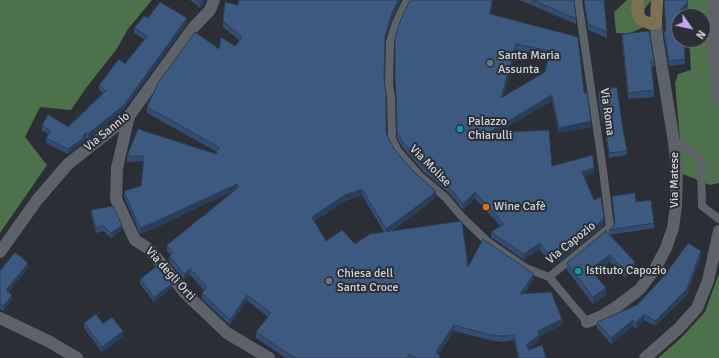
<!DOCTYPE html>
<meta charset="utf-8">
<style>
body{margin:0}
#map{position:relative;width:719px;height:358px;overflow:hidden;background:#2b2f35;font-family:Signika,sans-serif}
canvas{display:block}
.north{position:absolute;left:671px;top:8px;width:40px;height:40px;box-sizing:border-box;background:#2b2f35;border:1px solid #6d7176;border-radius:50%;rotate:124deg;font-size:11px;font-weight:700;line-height:16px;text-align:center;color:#d1d4d7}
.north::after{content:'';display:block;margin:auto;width:14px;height:18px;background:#c1a8f3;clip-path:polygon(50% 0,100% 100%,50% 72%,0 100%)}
</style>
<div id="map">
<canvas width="719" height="358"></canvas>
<div class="north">N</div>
</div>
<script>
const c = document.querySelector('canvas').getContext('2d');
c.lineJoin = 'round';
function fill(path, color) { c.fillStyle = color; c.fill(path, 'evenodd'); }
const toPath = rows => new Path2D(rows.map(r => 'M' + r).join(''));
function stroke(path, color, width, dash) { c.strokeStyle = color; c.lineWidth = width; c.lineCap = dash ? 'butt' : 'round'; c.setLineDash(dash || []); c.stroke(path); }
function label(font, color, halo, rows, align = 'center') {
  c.font = font + ' Signika,sans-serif'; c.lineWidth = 4; c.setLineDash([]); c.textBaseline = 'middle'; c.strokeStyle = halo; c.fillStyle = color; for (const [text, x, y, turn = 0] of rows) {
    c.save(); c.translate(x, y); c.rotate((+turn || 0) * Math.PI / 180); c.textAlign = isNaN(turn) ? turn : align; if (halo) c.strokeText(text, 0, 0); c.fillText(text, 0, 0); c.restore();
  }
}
fill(toPath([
 [0,0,152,0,128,29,116,50,86,88,71,110,40,107,25,137,47,165,0,233],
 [627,0,652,0,645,8,642,28,630,33,616,33,614,12],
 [687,0,719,0,719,183,710,185,683,174,675,83,678,74,691,70,689,40,703,40,703,16,688,16],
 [719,273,719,358,658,358,680,339,705,312]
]), '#4d714a');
stroke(toPath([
 [407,0,396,23,390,42,389,85,391,97,392,139,398,151,419,175,446,198,462,217,488,242,526,268,549,277,587,322],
 [674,142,684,145,701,159,702,206,719,219],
 [549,277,610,227,603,170,578,0]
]), '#5d6268', 8);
stroke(toPath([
 [714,0,713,39,716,81,719,100],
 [129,116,117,168,116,199,135,240,149,249,186,294,227,333,269,358],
 [0,252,37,200,68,164,129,116,193,28,210,10,214,0],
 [0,318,50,342,77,358],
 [587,322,602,316,619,305,640,289,655,269,666,248,673,228,676,205,677,172,674,142,657,38,656,23],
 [645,358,679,328,697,308,708,281,719,231]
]), '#5d6268', 12);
stroke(toPath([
 [638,0,637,10,639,17,643,21,652,24,656,23,657,0]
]), '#7c7153', 12);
fill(toPath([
 [190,0,205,0,200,8],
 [239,0,401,0,391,21,385,42,384,80,386,133,394,149,436,197,428,204,391,231,468,267,534,279,524,294,562,325,539,336,539,341,528,349,529,350,546,358,518,358,514,340,502,342,490,340,454,331,438,355,440,358,286,358,256,338,256,332,268,317,247,300,230,325,202,299,202,293,204,290,190,275,184,279,169,262,169,256,171,255,167,251,167,245,235,190,157,227,140,234,124,196,124,191,141,186,144,161,127,162,127,156,216,154,217,152,147,113,147,107,219,49,235,46,239,40,223,27,223,21,238,5],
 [362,195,384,232,355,244,326,241,314,221,345,201],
 [410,0,493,0,490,14,578,37,584,93,591,127,559,133,552,101,498,132,552,166,594,173,584,177,604,225,560,261,559,260,552,266,540,249,524,260,491,237,491,232,500,226,475,198,463,210,450,194,423,171,403,148,397,138,396,97,395,85,395,37],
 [516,50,549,57,545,72,503,97],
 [516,0,574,0,576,19,576,24,522,1],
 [584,0,604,0,607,38,588,30],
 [688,4,687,8,681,13,685,64,669,66,664,37,664,32],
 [148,18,187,23,124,109,88,139,86,137,85,139,85,141,68,154,46,143,46,138,49,134,42,131,42,126,68,127,103,93,99,90,99,85,125,64,144,39,134,33,134,28],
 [622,34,654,60,654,67,651,67,654,90,654,97,628,99,622,41],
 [598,91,622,124,627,151,627,155,609,158,604,124,602,124,598,96],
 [612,196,636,202,654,223,654,228,609,235,609,230,614,226,615,223],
 [91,210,122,230,111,238,104,231,96,233,91,215],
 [606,231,635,269,626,278,610,262,594,273,606,295,593,304,567,270,567,263],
 [701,257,687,295,655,326,644,320,636,329,633,326,611,344,597,328,597,322,637,305],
 [28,268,8,292,12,300,3,311,0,309,0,271],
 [140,279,172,288,154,302,140,284],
 [84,323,103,324,123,336,102,352,84,328]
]), '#344d6e');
fill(toPath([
 [202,0,205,0,200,8,200,3],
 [398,0,401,0,391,21,385,42,385,36,391,15],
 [492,0,493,0,490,19,490,14],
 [688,0,687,8,681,14,681,9],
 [187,18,187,23,124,109,88,139,88,134],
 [516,44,516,50,501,104,501,98],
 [552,95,552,101,488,138,488,133],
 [602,119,604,119,604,124,602,124],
 [591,121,591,127,559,133,559,128],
 [86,132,86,137,85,139,85,141,68,154,68,149,83,136],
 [594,168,594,173,582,178,582,172],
 [237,184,237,189,157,227,140,234,140,228],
 [362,189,362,195,345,201,312,223,312,217,345,195],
 [436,191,436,197,428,204,386,234,386,229],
 [475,192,475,198,463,210,463,204],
 [604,219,604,225,560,261,560,255],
 [122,225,122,230,111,238,111,233],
 [540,243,540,249,524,260,524,254],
 [701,251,701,257,687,295,655,326,655,321],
 [559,254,559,260,552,266,552,260],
 [610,255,610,262,590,276,590,269],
 [635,262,635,269,626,278,626,271],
 [28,263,28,268,6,295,6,290],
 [190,269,190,275,184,279,184,274],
 [534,274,534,279,520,300,520,294],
 [172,284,172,288,154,302,154,297],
 [606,288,606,295,593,304,593,297],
 [12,295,12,300,3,311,3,306],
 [247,295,247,300,230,325,230,320],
 [644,314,644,320,636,329,636,323],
 [562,319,562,325,539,336,539,341,526,350,526,345,538,331],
 [633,320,633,326,611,344,611,338],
 [454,325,454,331,436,358,436,352],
 [123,331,123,336,102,352,102,347]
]), '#2a3e5a');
const building = toPath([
 [197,0,202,0,200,3,197,0],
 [239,0,398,0,391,15,385,36,384,79,386,92,386,133,394,149,415,173,436,191,428,198,386,229,362,189,345,195,312,217,326,241,342,230,355,244,370,234,462,221,468,267,483,239,534,274,520,294,551,292,562,319,538,331,539,335,526,345,529,350,542,345,546,358,519,358,514,335,502,336,490,335,454,325,436,352,440,356,438,358,415,358,410,354,407,358,296,358,284,351,256,332,271,313,247,295,230,320,202,293,207,287,190,269,184,274,169,256,173,253,167,245,239,187,237,184,157,221,140,228,124,191,141,186,144,156,127,156,138,129,216,154,219,147,147,107,158,83,195,32,219,49,221,37,235,46,242,37,223,21,225,2,238,5,239,0],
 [410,0,492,0,490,14,578,37,584,93,587,92,591,121,559,128,552,95,488,133,549,130,552,166,593,155,594,168,582,172,594,200,601,197,604,219,560,255,559,254,552,260,540,243,524,254,491,232,504,224,475,192,463,204,450,188,423,165,403,142,397,132,396,91,395,79,395,37,401,19,410,0],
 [516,44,550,51,545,72,501,98,516,44],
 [533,0,574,0,576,19,533,0],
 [584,0,604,0,607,32,588,24,584,0],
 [664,0,687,0,687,3,681,9,682,16,679,16,679,40,684,40,685,59,669,61,664,32,666,31,664,0],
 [160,2,187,18,124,105,88,134,86,132,83,136,85,137,68,149,46,138,51,131,42,126,48,114,68,127,106,91,99,85,119,59,125,64,147,36,134,28,144,16,148,18,160,2],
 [649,31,654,60,651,61,654,90,628,93,622,34,649,31],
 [617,87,622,124,627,151,609,153,604,119,602,119,598,91,617,87],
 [635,193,636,202,651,200,654,223,609,230,614,226,615,222,612,196,635,193],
 [113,206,122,225,111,233,104,226,96,228,91,210,113,206],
 [606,231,635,262,626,271,610,255,590,269,606,288,593,297,567,263,606,231],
 [688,243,701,251,687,289,655,321,644,314,636,323,633,320,611,338,597,322,637,305,665,275,688,243],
 [15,252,28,263,6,290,12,295,3,306,0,304,0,271,15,252],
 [157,266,172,284,154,297,140,279,157,266],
 [96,314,103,324,112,317,123,331,102,347,84,323,96,314]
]);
fill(building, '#3c5980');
stroke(building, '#2a3e5a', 1);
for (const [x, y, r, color] of [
 [490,63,4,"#6b7280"],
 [460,129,4,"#0f9aa8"],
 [486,207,4,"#e8710a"],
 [578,271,4,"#0f9aa8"],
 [329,281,4,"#6b7280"]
]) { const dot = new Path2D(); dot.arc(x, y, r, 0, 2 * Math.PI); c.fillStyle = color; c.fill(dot); stroke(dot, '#2b2f35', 1.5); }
label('12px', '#d1d4d7', '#2b2f35', [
 ["Santa Maria",498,56],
 ["Assunta",498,70],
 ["Palazzo",468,122],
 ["Chiarulli",468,136],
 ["Wine Cafè",494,207],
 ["Istituto Capozio",586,271],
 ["Chiesa dell",337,274],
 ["Santa Croce",337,288]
], 'left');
label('12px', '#d1d4d7', '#2b2f35', [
 ["Via Roma",607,112,82],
 ["Via Sannio",107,132,-39],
 ["Via Molise",430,166,45],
 ["Via Matese",675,180,-90],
 ["Via Capozio",571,243,-39],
 ["Via degli Orti",170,274,48]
]);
</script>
